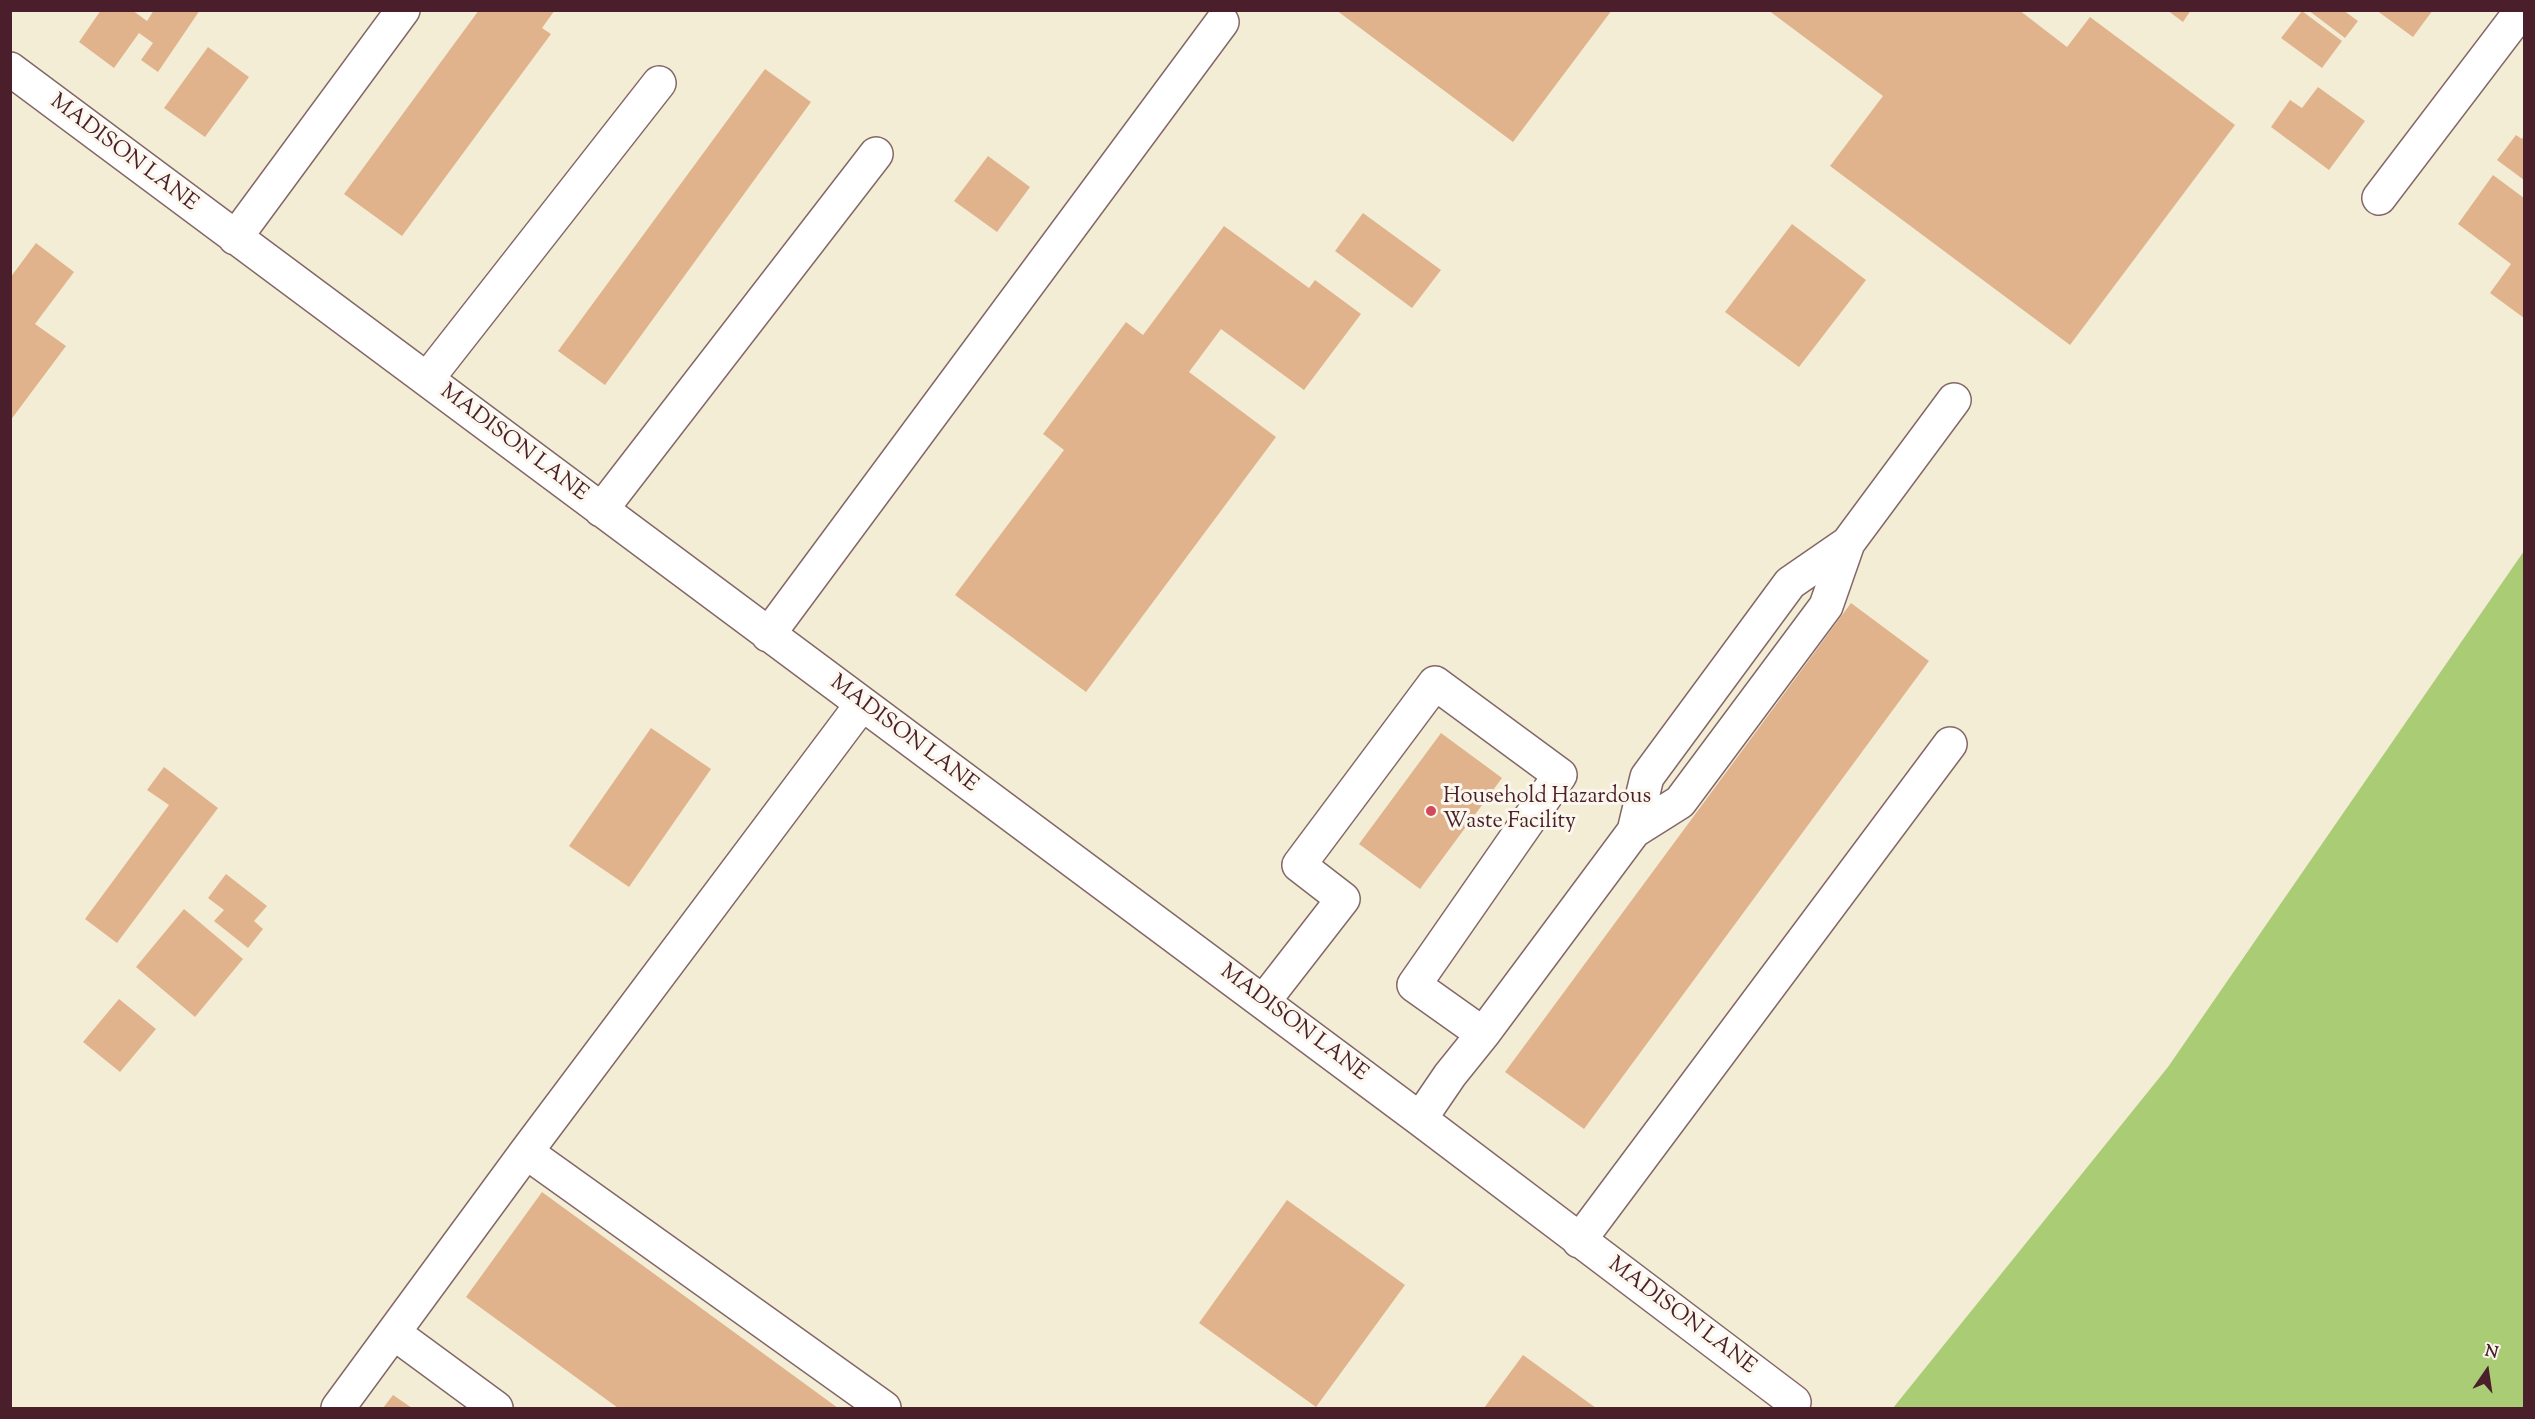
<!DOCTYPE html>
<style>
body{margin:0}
#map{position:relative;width:2535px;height:1419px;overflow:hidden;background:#f3edd6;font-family:"Sorts Mill Goudy",serif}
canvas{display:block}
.frame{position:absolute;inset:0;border:12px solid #4a1f2b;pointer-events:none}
.north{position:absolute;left:2457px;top:1341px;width:60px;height:60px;-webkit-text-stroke:4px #fbf7ec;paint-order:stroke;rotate:13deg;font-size:16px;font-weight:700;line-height:24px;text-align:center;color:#4a1f2b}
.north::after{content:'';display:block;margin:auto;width:21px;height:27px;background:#4a1f2b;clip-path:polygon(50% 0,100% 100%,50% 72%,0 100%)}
</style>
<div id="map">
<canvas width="2535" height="1419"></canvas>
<div class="frame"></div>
<div class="north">N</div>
</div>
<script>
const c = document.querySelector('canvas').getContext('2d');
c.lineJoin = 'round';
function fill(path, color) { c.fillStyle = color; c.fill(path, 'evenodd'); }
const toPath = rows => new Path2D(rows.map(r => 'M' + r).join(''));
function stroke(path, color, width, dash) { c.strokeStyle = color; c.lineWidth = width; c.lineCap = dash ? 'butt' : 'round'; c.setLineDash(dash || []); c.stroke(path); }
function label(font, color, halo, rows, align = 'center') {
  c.font = font + ' "Sorts Mill Goudy",serif'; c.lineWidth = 6; c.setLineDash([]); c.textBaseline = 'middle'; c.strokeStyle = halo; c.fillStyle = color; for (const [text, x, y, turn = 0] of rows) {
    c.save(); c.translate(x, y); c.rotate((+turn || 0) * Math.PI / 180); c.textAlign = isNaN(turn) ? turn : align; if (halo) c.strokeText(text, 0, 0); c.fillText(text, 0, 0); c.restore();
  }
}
fill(toPath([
 [2524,551,2524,1408,1893,1408,2168,1067]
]), '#aacc74');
fill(toPath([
 [101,10,132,10,147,21,154,10,200,10,158,72,141,60,153,43,139,33,114,68,79,42],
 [479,10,555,10,542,28,551,34,402,236,344,194],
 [1336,10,1612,10,1513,142],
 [1768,10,2019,10,2067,47,2090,17,2235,125,2070,345,1830,166,1883,96],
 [2167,10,2191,10,2183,22],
 [2308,10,2343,10,2358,21,2345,38],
 [2376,10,2433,10,2413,37],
 [2302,11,2342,41,2322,68,2281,38],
 [208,47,249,77,205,137,164,108],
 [765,69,811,102,605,385,558,351],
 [2318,87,2365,121,2329,170,2271,127,2290,100,2302,108],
 [2516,135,2522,139,2524,135,2524,180,2497,160],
 [988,156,1030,187,997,232,954,201],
 [2493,175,2524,198,2524,318,2490,293,2511,264,2458,224],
 [1363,213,1441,270,1412,308,1335,251],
 [1792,224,1866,280,1799,367,1725,312],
 [1224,226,1309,288,1315,280,1361,314,1304,390,1221,329,1189,372,1276,437,1086,692,955,595,1064,450,1043,434,1126,322,1143,335],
 [36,243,74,272,35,324,66,346,10,421,10,278],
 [1851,603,1929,661,1584,1129,1505,1072],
 [651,728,711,769,629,887,569,846],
 [1441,733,1502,778,1420,889,1359,844],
 [164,767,218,808,117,943,85,919,169,805,147,790],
 [226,874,267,906,254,921,263,929,248,948,214,921,224,910,208,898],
 [184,909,243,959,195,1017,136,967],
 [119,999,156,1029,120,1072,83,1042],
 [542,1192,838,1408,618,1408,466,1297],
 [1287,1200,1405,1285,1316,1407,1199,1323],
 [1523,1355,1596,1408,1484,1408],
 [393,1395,412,1408,383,1408]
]), '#e1b38c');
const minor = toPath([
 [10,69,1420,1119,1794,1402],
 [2379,198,2522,10],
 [235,238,403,10],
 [427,379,659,83],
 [601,510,876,154],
 [768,635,1222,22],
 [1634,831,1680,802,1826,606,1848,543],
 [1263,1002,1343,899,1299,865,1435,683,1560,775,1414,985,1483,1034],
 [1420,1119,1450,1075,1483,1034,1634,831,1647,777,1790,583,1848,543,1954,400],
 [526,1152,884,1408],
 [1579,1241,1950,744],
 [394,1333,496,1408],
 [338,1408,526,1152,862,704]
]);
stroke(minor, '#856767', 36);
stroke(minor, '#fff', 33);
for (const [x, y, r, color] of [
 [1431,811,6,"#d1495b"]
]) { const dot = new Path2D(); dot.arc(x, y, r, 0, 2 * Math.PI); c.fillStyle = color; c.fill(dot); stroke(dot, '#fbf7ec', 2); }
label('22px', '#4a1f2b', '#fbf7ec', [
 ["MADISON LANE",123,154,37],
 ["MADISON LANE",513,444,37],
 ["MADISON LANE",903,735,37],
 ["MADISON LANE",1293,1024,37],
 ["MADISON LANE",1681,1317,37]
]);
label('22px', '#4a1f2b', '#fbf7ec', [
 ["Household Hazardous",1443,798],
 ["Waste Facility",1443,823]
], 'left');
</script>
